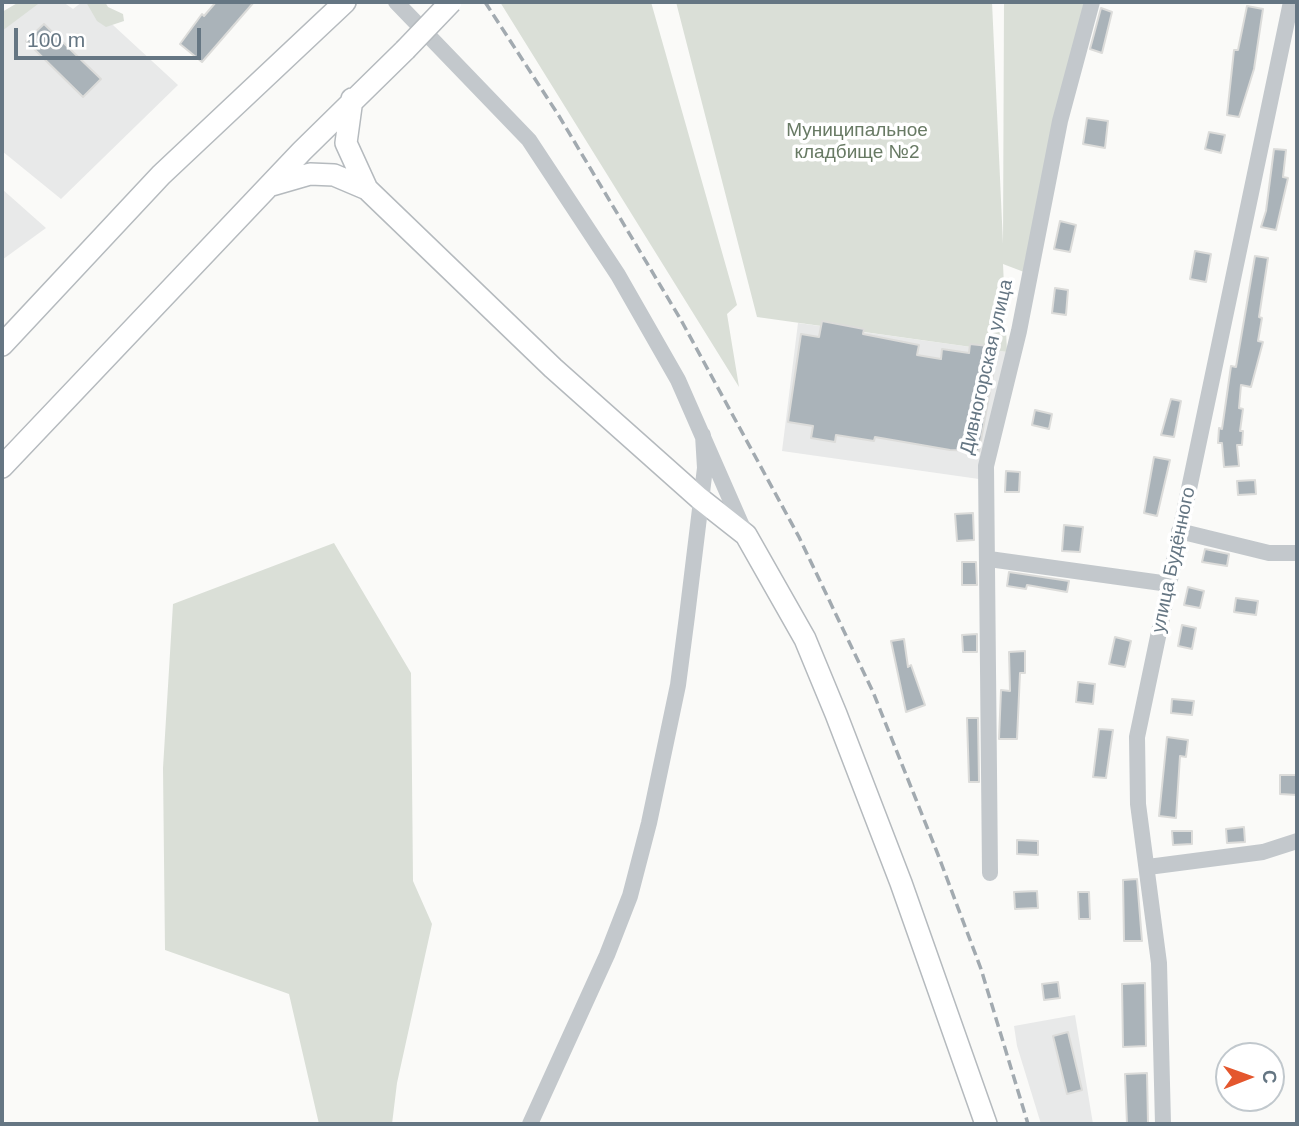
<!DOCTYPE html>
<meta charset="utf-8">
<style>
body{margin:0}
#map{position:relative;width:1299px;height:1126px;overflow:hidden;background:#fafaf8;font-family:Arial,sans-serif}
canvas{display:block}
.frame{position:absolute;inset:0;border:4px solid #657683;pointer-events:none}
.north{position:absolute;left:1215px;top:1042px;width:70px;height:70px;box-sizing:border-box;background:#fff;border:2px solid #c1c8cd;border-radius:50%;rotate:89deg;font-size:19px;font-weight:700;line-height:28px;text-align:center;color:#657683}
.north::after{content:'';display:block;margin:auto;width:24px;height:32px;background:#e4572e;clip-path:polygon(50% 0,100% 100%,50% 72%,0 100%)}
.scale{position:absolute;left:14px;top:28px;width:187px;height:32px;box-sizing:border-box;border:4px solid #657683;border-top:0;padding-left:9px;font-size:21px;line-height:24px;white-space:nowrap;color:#657683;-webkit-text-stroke:5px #fff;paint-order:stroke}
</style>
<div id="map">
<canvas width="1299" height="1126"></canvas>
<div class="frame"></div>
<div class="north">С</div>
<div class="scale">100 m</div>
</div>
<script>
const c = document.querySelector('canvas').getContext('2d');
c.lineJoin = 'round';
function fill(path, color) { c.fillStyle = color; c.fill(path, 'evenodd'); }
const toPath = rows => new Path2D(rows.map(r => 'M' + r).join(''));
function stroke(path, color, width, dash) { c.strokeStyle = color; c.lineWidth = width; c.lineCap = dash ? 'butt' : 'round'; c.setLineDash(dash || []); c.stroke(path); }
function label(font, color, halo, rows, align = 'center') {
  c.font = font + ' Arial,sans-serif'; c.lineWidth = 7; c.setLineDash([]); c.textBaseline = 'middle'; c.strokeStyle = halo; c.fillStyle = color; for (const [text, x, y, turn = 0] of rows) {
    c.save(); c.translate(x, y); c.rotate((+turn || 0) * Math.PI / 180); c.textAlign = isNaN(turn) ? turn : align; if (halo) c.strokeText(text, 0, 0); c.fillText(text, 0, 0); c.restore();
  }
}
fill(toPath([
 [27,2,63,2,73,9,82,2,88,2,178,85,61,199,2,151,2,21],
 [2,189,46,228,2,260],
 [798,323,1007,352,986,480,782,451],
 [1075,1015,1093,1124,1041,1124,1017,1046,1014,1026]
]), '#e8e9e9');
fill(toPath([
 [19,2,47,2,38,4,2,31,2,12],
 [86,2,105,2,108,7,123,14,124,21,106,27,97,21],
 [500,2,651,2,737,305,727,314,739,387],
 [676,2,992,2,1003,244,1004,2,1084,2,1024,272,1003,264,1007,352,757,317],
 [334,543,411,673,413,881,432,924,397,1083,392,1124,319,1124,289,994,165,950,163,768,173,604]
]), '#dadfd7');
const building = toPath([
 [216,2,254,2,202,62,180,44,202,14,204,16,216,2],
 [1247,6,1263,9,1254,69,1239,117,1227,115,1234,50,1238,50,1247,6],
 [1101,8,1112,12,1102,53,1090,49,1101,8],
 [44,24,101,79,83,97,26,41,44,24],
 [1087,118,1108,121,1105,148,1083,144,1087,118],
 [1209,132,1225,135,1221,153,1205,149,1209,132],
 [1274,149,1286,150,1283,177,1288,178,1276,230,1261,227,1266,211,1274,149],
 [1060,221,1076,225,1070,252,1054,249,1060,221],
 [1195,251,1211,254,1206,282,1190,279,1195,251],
 [1255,256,1268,258,1259,317,1262,318,1258,341,1263,342,1251,387,1241,385,1239,408,1243,409,1240,431,1243,431,1242,445,1237,445,1239,466,1224,467,1222,443,1218,443,1219,428,1222,429,1231,366,1236,367,1255,256],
 [1055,288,1068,290,1066,315,1052,313,1055,288],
 [822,321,864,329,863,334,919,345,917,355,941,359,942,349,969,353,970,344,998,347,979,451,950,450,875,437,874,441,836,435,835,442,811,438,813,426,788,422,801,334,819,337,822,321],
 [1171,399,1181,401,1174,437,1161,435,1171,399],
 [1035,410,1052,414,1049,429,1032,425,1035,410],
 [1154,457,1170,460,1157,516,1144,513,1154,457],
 [1006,471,1020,472,1019,492,1005,492,1006,471],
 [1255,480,1256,494,1238,495,1237,481,1255,480],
 [973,513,974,540,957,541,955,514,973,513],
 [1064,525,1083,527,1080,552,1062,551,1064,525],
 [1205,549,1229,554,1227,566,1202,562,1205,549],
 [962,562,976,562,977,585,962,585,962,562],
 [1009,572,1069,581,1067,592,1027,585,1026,589,1007,586,1009,572],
 [1188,587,1204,591,1200,608,1184,605,1188,587],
 [1236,598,1258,601,1256,615,1234,612,1236,598],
 [1182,625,1196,628,1192,649,1178,646,1182,625],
 [977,634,977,652,963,652,962,635,977,634],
 [1115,637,1131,641,1125,667,1109,664,1115,637],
 [904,639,908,667,911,665,925,705,906,712,891,641,904,639],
 [1025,651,1025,673,1020,673,1017,739,999,739,1001,690,1010,691,1009,652,1025,651],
 [1078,682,1095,684,1093,704,1076,702,1078,682],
 [1172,699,1194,701,1192,715,1171,713,1172,699],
 [967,718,978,718,979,782,969,782,967,718],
 [1099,729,1113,730,1106,778,1093,777,1099,729],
 [1167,737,1188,740,1186,757,1180,756,1176,818,1159,816,1167,737],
 [1280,775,1297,775,1297,795,1280,794,1280,775],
 [1244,827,1245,842,1227,843,1226,829,1244,827],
 [1172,831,1192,831,1192,844,1173,845,1172,831],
 [1017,840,1038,841,1038,855,1017,854,1017,840],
 [1137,879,1142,941,1124,941,1123,880,1137,879],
 [1037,891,1038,908,1015,909,1014,892,1037,891],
 [1078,892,1089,892,1090,919,1079,919,1078,892],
 [1058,982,1060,998,1044,1000,1042,984,1058,982],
 [1145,983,1146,1046,1123,1047,1122,984,1145,983],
 [1068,1032,1082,1090,1067,1094,1053,1036,1068,1032],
 [1147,1073,1148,1124,1127,1124,1125,1074,1147,1073]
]);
fill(building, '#aab3b9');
stroke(building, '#dcdcda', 2);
const major = toPath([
 [352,99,346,143,367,189,553,368,699,498,746,535,805,639,836,714,901,883,986,1124],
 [272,185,310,174,334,175,367,189],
 [2,345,161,175,345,2],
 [2,467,302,151,405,50]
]);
stroke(major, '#b5babe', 24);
stroke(toPath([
 [396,2,529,140,618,275,678,380,745,533],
 [1179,531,1269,553,1297,553],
 [989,559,1169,584],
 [1148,867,1263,852,1297,841],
 [990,873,986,466,1019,331,1060,121,1092,2],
 [530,1124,607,955,630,896,649,823,678,685,687,616,705,468,703,435],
 [1163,1124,1159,963,1138,804,1137,737,1291,2]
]), '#c3c8cc', 16);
stroke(major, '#fff', 21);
stroke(toPath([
 [485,2,559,116,681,320,799,537,873,692,937,852,981,969,1028,1124]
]), '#a2aab0', 3.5, [10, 5]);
const majorBridge = toPath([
 [405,50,451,2]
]);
stroke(majorBridge, '#b5babe', 24, []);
stroke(majorBridge, '#fff', 21);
label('19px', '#687a64', '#fff', [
 ["Муниципальное",857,131],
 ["кладбище №2",857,153]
]);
label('19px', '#657683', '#fff', [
 ["Дивногорская улица",987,367,-77],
 ["улица Будённого",1174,560,-78]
]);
</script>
